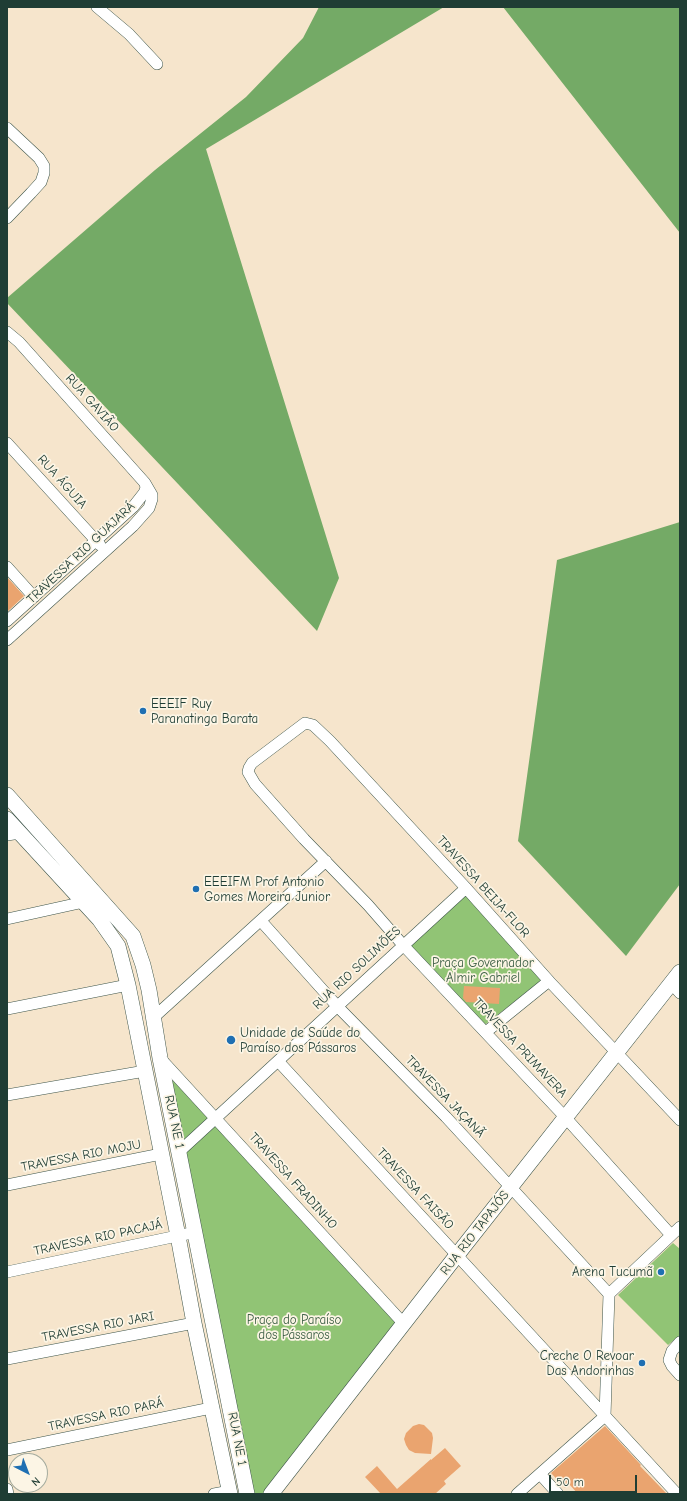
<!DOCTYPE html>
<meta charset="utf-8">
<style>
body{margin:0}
#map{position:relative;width:687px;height:1501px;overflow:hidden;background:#f6e5cc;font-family:"Comic Neue",sans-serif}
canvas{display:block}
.frame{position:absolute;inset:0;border:8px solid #1f3d34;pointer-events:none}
.north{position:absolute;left:8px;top:1453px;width:40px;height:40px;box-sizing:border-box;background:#fcf5e5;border:1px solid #a4ab9e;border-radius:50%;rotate:138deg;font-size:11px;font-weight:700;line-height:16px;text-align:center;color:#1f3d34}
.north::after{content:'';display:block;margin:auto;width:14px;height:18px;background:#1f6fb2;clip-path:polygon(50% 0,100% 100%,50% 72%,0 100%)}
.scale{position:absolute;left:549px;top:1475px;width:88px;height:18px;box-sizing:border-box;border:2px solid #1f3d34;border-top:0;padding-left:5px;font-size:12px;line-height:14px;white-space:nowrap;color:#1f3d34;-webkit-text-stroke:3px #fcf5e5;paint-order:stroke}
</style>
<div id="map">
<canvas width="687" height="1501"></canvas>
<div class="frame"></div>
<div class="north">N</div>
<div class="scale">50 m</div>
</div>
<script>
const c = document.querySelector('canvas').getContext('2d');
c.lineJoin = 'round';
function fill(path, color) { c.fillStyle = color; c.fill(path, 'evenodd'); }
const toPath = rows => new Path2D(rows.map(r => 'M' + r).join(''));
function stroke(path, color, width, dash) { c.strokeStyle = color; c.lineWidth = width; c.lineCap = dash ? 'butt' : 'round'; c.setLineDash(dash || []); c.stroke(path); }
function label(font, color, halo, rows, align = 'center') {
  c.font = font + ' "Comic Neue",sans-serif'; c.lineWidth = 3.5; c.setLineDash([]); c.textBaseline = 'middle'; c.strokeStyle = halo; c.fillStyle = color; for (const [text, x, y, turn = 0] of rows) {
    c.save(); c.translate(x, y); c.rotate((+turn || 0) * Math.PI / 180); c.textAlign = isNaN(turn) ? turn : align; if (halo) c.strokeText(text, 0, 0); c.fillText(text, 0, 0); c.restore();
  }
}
fill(toPath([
 [464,887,545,978,478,1030,402,947],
 [167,1074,398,1322,264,1494,244,1494],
 [673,1243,680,1249,680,1335,668,1345,618,1295]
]), '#91c475');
fill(toPath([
 [319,7,444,7,206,149,339,578,317,631,7,303,7,298,155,170,246,97,303,38],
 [503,7,680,7,680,233],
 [680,522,680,884,626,956,518,841,557,560]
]), '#74aa66');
fill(toPath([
 [7,577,24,596,7,612],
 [464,986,500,988,499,1004,466,1002,463,998],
 [419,1424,424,1425,432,1433,433,1438,431,1454,415,1453,409,1450,406,1445,404,1439,406,1433,413,1426],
 [605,1426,641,1465,640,1466,667,1494,578,1494,569,1484,565,1488,551,1473],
 [445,1448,461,1466,444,1481,446,1484,435,1494,381,1494,365,1477,377,1466,397,1489,431,1459,431,1460]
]), '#eaa46f');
const street = toPath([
 [97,7,129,34,157,64],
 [7,128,39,158,44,166,44,173,41,182,31,193,7,218],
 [7,332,19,342,145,483,152,495,152,499,149,508,133,526,7,640],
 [7,443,100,545],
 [7,567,34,597],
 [7,621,133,507,144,493,146,488,145,483],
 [7,835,20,833],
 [7,919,84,902],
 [261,921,337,1006,446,1117,609,1294],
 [671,983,680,993],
 [7,1009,128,985],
 [153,1018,326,861],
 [486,1032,549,981],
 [160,1058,404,1324],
 [278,1061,677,1494],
 [7,1095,145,1071],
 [180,1151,466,888],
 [7,1185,161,1154],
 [671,1235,565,1117,403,945,368,905,304,839,255,784,248,772,249,768,252,763,305,723,313,725,330,741,466,888,549,981,680,1120],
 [7,1272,196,1232],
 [680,1342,672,1351,669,1360,672,1366,680,1375],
 [7,1359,194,1323],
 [7,1450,211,1408],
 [540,1474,558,1494],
 [7,1489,8,1494],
 [214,1494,230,1491],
 [517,1494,605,1416,609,1294,680,1227]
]);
const secondary = toPath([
 [7,795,133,936,143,965,149,990,160,1058,247,1494],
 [7,819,99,919,118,946,128,985,178,1236,194,1323,230,1494],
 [271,1494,457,1255,680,972]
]);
stroke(street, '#3f564b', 12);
stroke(secondary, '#3f564b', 16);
stroke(street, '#fff', 11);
stroke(secondary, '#fff', 15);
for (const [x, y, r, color] of [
 [143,711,4,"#1f6fb2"],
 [196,889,4,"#1f6fb2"],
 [231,1040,5,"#1f6fb2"],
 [661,1272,4,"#1f6fb2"],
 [642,1363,4,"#1f6fb2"]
]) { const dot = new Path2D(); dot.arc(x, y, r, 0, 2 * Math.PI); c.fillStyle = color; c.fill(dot); stroke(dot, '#fcf5e5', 1.5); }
label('13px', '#1f3d34', '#fcf5e5', [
 ["RUA GAVIÃO",92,403,48],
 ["RUA ÁGUIA",62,482,48],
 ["TRAVESSA RIO GUAJARÁ",81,553,-43],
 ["TRAVESSA BEIJA-FLOR",483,887,48],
 ["RUA RIO SOLIMÕES",357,968,-43],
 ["TRAVESSA PRIMAVERA",520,1048,47],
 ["TRAVESSA JAÇANÃ",445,1097,46],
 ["RUA NE 1",174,1122,78],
 ["TRAVESSA RIO MOJU",81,1156,-11],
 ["TRAVESSA FRADINHO",293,1181,48],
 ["TRAVESSA FAISÃO",415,1189,47],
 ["RUA RIO TAPAJÓS",475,1233,-52],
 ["TRAVESSA RIO PACAJÁ",98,1238,-12],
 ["TRAVESSA RIO JARI",98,1327,-11],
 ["TRAVESSA RIO PARÁ",106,1415,-12],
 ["RUA NE 1",237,1439,79]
]);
label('13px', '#1f3d34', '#fcf5e5', [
 ["EEEIF Ruy",151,704],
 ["Paranatinga Barata",151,719],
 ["EEEIFM Prof Antonio",204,882],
 ["Gomes Moreira Junior",204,897],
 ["Unidade de Saúde do",240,1033],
 ["Paraíso dos Pássaros",240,1048],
 ["Arena Tucumã",653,1272,"right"],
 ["Creche O Revoar",634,1356,"right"],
 ["Das Andorinhas",634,1371,"right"]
], 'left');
label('13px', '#3c5f44', '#fcf5e5', [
 ["Praça Governador",483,963],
 ["Almir Gabriel",483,978],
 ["Praça do Paraíso",294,1320],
 ["dos Pássaros",294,1335]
]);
</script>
